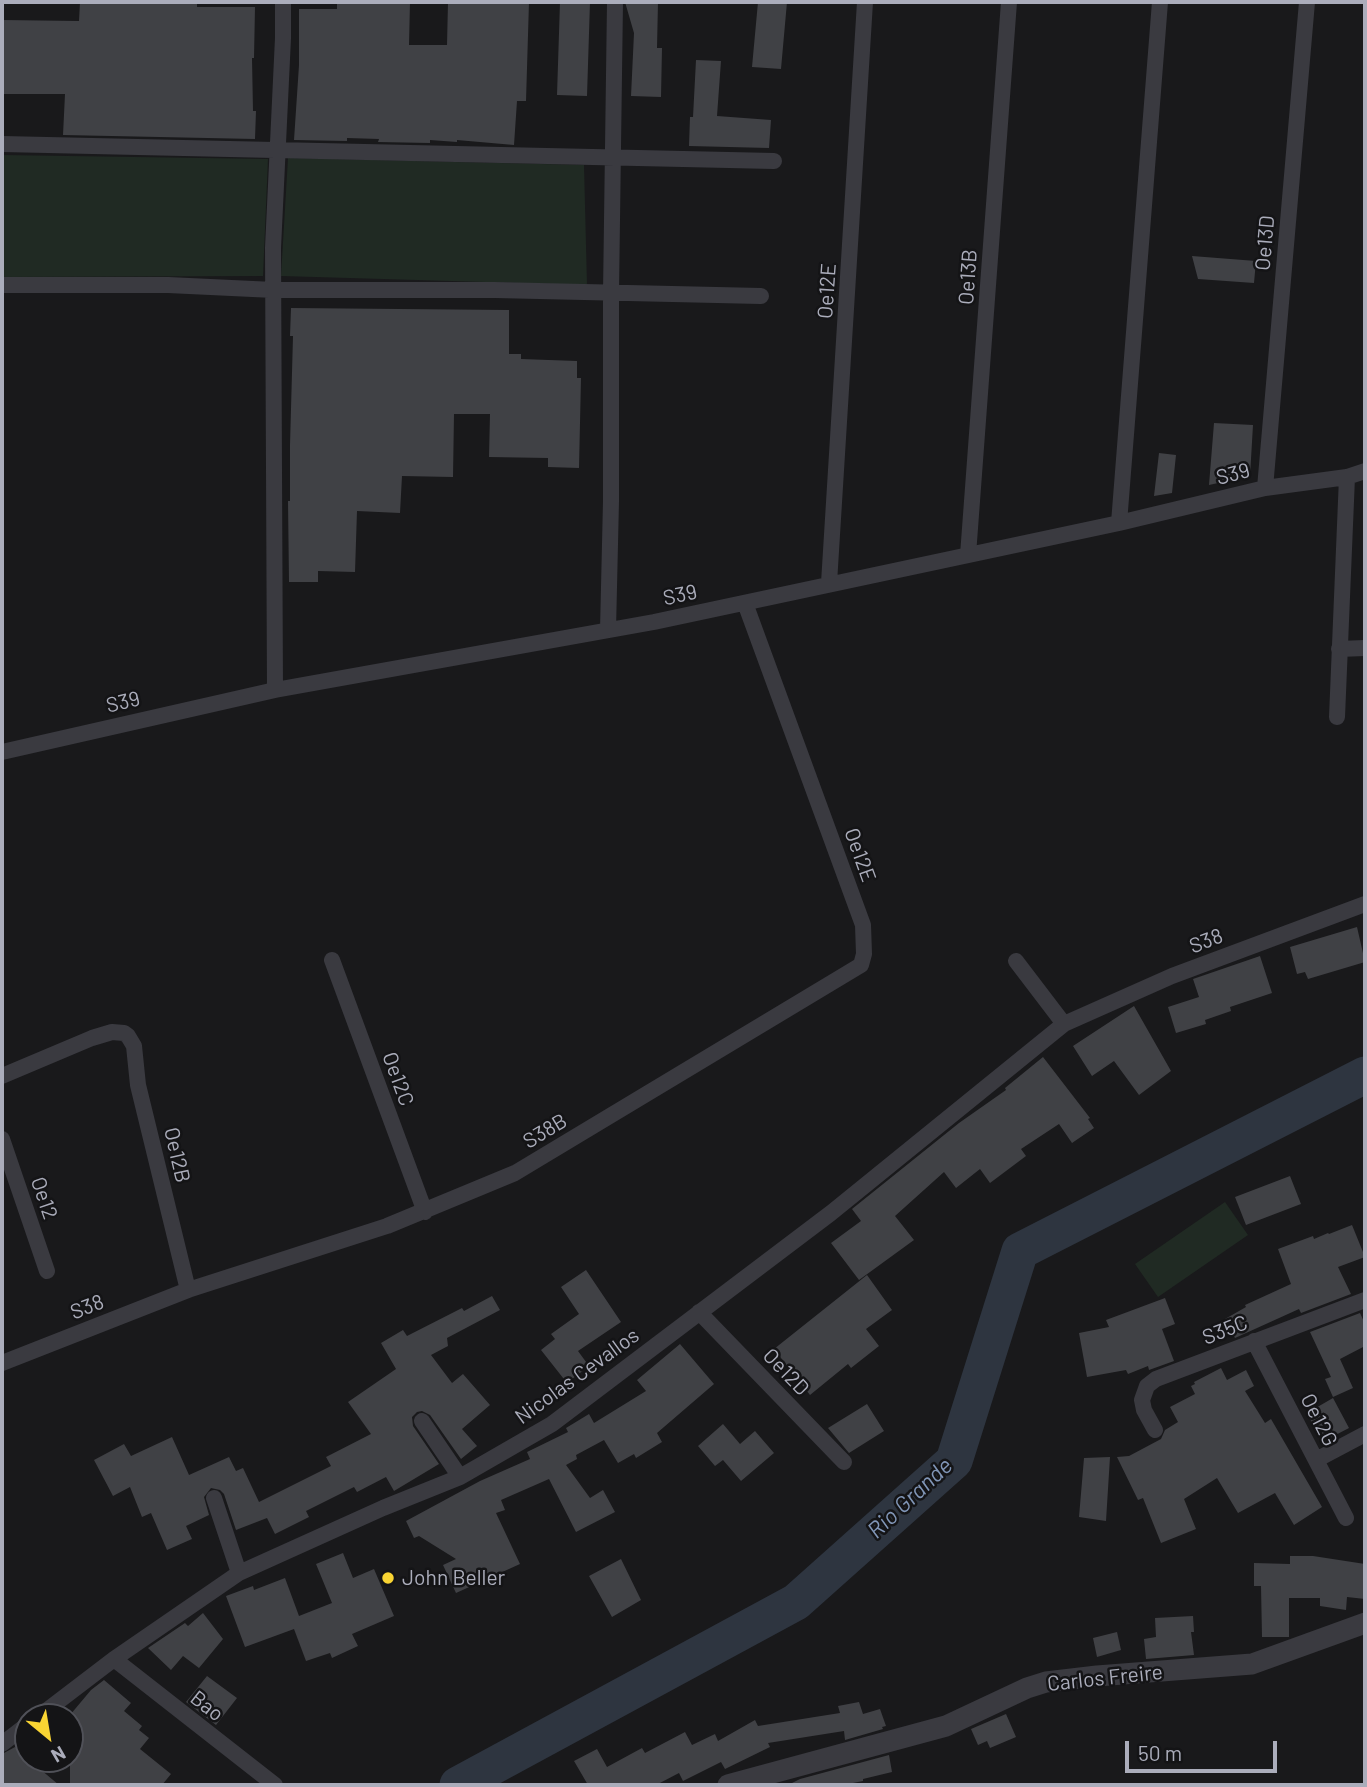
<!DOCTYPE html>
<style>
body{margin:0}
#map{position:relative;width:1367px;height:1787px;overflow:hidden;background:#19191b;font-family:Barlow,sans-serif}
canvas{display:block}
.frame{position:absolute;inset:0;border:4px solid #abadbb;pointer-events:none}
.north{position:absolute;left:14px;top:1703px;width:70px;height:70px;box-sizing:border-box;background:#141416;border:2px solid #505158;border-radius:50%;rotate:150deg;font-size:19px;font-weight:700;line-height:28px;text-align:center;color:#abadbb}
.north::after{content:'';display:block;margin:auto;width:24px;height:32px;background:#f9d433;clip-path:polygon(50% 0,100% 100%,50% 72%,0 100%)}
.scale{position:absolute;left:1125px;top:1741px;width:152px;height:32px;box-sizing:border-box;border:4px solid #abadbb;border-top:0;padding-left:9px;font-size:21px;line-height:24px;white-space:nowrap;color:#abadbb;-webkit-text-stroke:5px #141416;paint-order:stroke}
</style>
<div id="map">
<canvas width="1367" height="1787"></canvas>
<div class="frame"></div>
<div class="north">N</div>
<div class="scale">50 m</div>
</div>
<script>
const c = document.querySelector('canvas').getContext('2d');
c.lineJoin = 'round';
function fill(path, color) { c.fillStyle = color; c.fill(path, 'evenodd'); }
const toPath = rows => new Path2D(rows.map(r => 'M' + r).join(''));
function stroke(path, color, width, dash) { c.strokeStyle = color; c.lineWidth = width; c.lineCap = dash ? 'butt' : 'round'; c.setLineDash(dash || []); c.stroke(path); }
function label(font, color, halo, rows, align = 'center') {
  c.font = font + ' Barlow,sans-serif'; c.lineWidth = 5; c.setLineDash([]); c.textBaseline = 'middle'; c.strokeStyle = halo; c.fillStyle = color; for (const [text, x, y, turn = 0] of rows) {
    c.save(); c.translate(x, y); c.rotate((+turn || 0) * Math.PI / 180); c.textAlign = isNaN(turn) ? turn : align; if (halo) c.strokeText(text, 0, 0); c.fillText(text, 0, 0); c.restore();
  }
}
fill(toPath([
 [2,155,268,159,263,276,2,277],
 [288,158,584,165,587,285,281,276],
 [1225,1202,1248,1235,1158,1297,1135,1264]
]), '#202a23');
stroke(toPath([
 [458,1785,796,1602,954,1461,1020,1251,1365,1075]
]), '#2e3540', 37);
fill(toPath([
 [80,2,197,2,197,7,255,7,254,58,252,58,253,111,256,111,255,139,63,135,65,94,2,94,2,20,79,21],
 [337,2,410,2,409,45,447,45,448,2,529,2,526,101,517,101,514,145,457,140,457,142,430,140,430,143,378,142,379,139,347,138,347,141,294,140,299,65,299,9,337,9],
 [560,2,590,2,587,96,557,95],
 [625,2,658,2,657,48,662,48,661,97,631,96,634,33],
 [758,2,787,2,781,69,752,67],
 [696,60,721,61,717,116,771,120,769,148,689,146,690,117,693,117],
 [1192,256,1256,261,1254,283,1198,279],
 [291,308,509,310,509,354,521,354,521,359,577,361,577,378,581,378,579,468,548,467,548,458,489,457,490,414,454,414,453,477,402,476,400,513,357,511,355,572,318,571,318,582,289,582,288,501,290,501,290,445,293,336,290,336],
 [1214,423,1253,425,1250,476,1209,485],
 [1159,453,1176,455,1172,493,1154,496],
 [1357,927,1365,962,1308,979,1305,972,1297,974,1290,947],
 [1260,956,1272,993,1230,1007,1231,1011,1205,1020,1206,1024,1176,1033,1168,1007,1199,997,1193,979],
 [1134,1006,1171,1071,1139,1095,1114,1061,1092,1076,1073,1046],
 [1043,1057,1090,1118,1088,1119,1094,1128,1072,1143,1059,1124,1021,1149,1026,1156,990,1183,980,1169,956,1188,944,1172,895,1216,914,1240,859,1280,831,1243,861,1221,852,1209,959,1123,1006,1090,1005,1088],
 [1290,1176,1301,1204,1246,1225,1235,1197],
 [1352,1225,1365,1257,1338,1267,1351,1294,1301,1313,1299,1309,1235,1338,1225,1319,1246,1307,1245,1305,1291,1284,1278,1249,1313,1236,1314,1239,1328,1233,1329,1234],
 [586,1270,621,1322,578,1351,589,1366,567,1383,541,1350,555,1339,551,1334,579,1314,561,1287],
 [867,1275,892,1310,866,1329,879,1346,851,1368,848,1364,810,1395,774,1349],
 [492,1296,500,1310,447,1338,448,1346,431,1355,452,1383,463,1374,490,1405,462,1429,477,1446,461,1459,430,1415,422,1411,417,1412,412,1417,413,1426,439,1464,394,1491,386,1477,357,1492,354,1487,306,1511,309,1517,275,1534,267,1518,236,1530,224,1494,220,1490,211,1488,204,1497,209,1515,186,1526,192,1539,167,1550,151,1513,142,1517,130,1487,113,1496,94,1460,124,1444,131,1456,172,1437,189,1475,229,1457,236,1471,243,1468,259,1502,331,1466,326,1457,371,1434,348,1402,396,1369,381,1343,403,1330,407,1336,462,1308,464,1311],
 [1165,1298,1175,1324,1162,1329,1174,1361,1149,1370,1148,1366,1128,1374,1126,1370,1087,1377,1079,1333,1109,1327,1106,1320],
 [1360,1313,1365,1324,1365,1346,1340,1359,1353,1388,1333,1397,1325,1379,1331,1377,1310,1332],
 [680,1344,714,1384,657,1433,662,1442,636,1458,634,1454,618,1463,604,1440,576,1455,577,1459,566,1465,590,1498,603,1490,615,1512,576,1532,549,1479,501,1500,505,1510,496,1513,520,1564,456,1593,443,1565,456,1559,419,1536,414,1538,406,1521,480,1481,530,1459,527,1452,568,1432,566,1428,589,1414,594,1423,646,1391,637,1380],
 [1221,1368,1227,1380,1246,1370,1254,1386,1245,1391,1265,1423,1271,1419,1322,1507,1294,1525,1275,1493,1238,1513,1217,1478,1184,1499,1196,1529,1161,1543,1143,1498,1138,1500,1117,1457,1129,1456,1161,1439,1165,1430,1178,1422,1170,1407,1195,1394,1191,1386,1195,1384,1194,1382],
 [1333,1398,1349,1428,1322,1442,1307,1413],
 [867,1404,884,1431,849,1453,828,1428],
 [723,1424,740,1444,755,1431,774,1453,741,1481,723,1460,715,1466,698,1446],
 [1110,1457,1106,1521,1079,1517,1084,1458],
 [343,1553,353,1578,374,1569,394,1616,352,1634,358,1646,332,1658,330,1653,306,1661,294,1629,245,1647,226,1596,253,1586,254,1590,285,1578,299,1616,332,1603,316,1564],
 [1290,1556,1313,1556,1365,1564,1365,1599,1347,1597,1346,1610,1320,1606,1320,1598,1289,1598,1289,1637,1262,1637,1261,1586,1254,1586,1254,1563,1290,1564],
 [621,1559,641,1600,612,1617,589,1576],
 [203,1613,223,1639,199,1668,183,1656,171,1670,148,1648,185,1623,188,1626],
 [1193,1616,1194,1632,1191,1632,1194,1655,1146,1659,1144,1639,1156,1637,1155,1618],
 [1117,1632,1121,1650,1097,1657,1093,1638],
 [207,1676,237,1698,216,1725,186,1702],
 [104,1680,131,1703,124,1711,142,1726,139,1730,149,1738,140,1749,171,1774,162,1785,70,1785,70,1715,91,1690],
 [859,1702,863,1714,880,1709,886,1726,882,1727,883,1729,845,1740,844,1731,768,1743,770,1747,725,1769,721,1762,683,1781,679,1773,656,1785,588,1785,574,1761,597,1749,607,1767,642,1748,645,1753,685,1732,692,1745,715,1734,718,1741,755,1720,758,1726,840,1713,838,1706],
 [1006,1714,1016,1737,990,1748,987,1741,978,1745,971,1729],
 [15,1747,28,1759,59,1785,2,1785,2,1754],
 [889,1755,892,1772,863,1779,863,1781,843,1785,788,1785,800,1779]
]), '#404145');
stroke(toPath([
 [2,144,774,161],
 [2,285,168,285,274,290,495,290,761,296],
 [1265,488,1307,2],
 [1119,523,1160,2],
 [968,555,1009,2],
 [829,583,865,2],
 [608,630,611,501,611,293,615,2],
 [1339,649,1365,648],
 [275,690,273,248,283,38,283,2],
 [1337,717,1347,477],
 [2,752,275,690,654,622,1119,523,1265,488,1347,477,1365,471],
 [332,960,425,1212],
 [1016,961,1064,1024],
 [2,1076,92,1038,112,1032,124,1033,128,1036,134,1046,138,1085,188,1290],
 [2,1139,47,1271],
 [699,1312,844,1462],
 [1254,1341,1346,1518],
 [2,1363,188,1290,387,1226,515,1173,861,965,864,954,863,925,745,603],
 [422,1421,460,1477],
 [1155,1430,1144,1410,1142,1400,1147,1386,1156,1379,1365,1300],
 [1316,1460,1365,1434],
 [214,1498,239,1573],
 [114,1659,275,1785],
 [38,1717,114,1659,239,1573,383,1508,460,1477,552,1424,831,1213,1064,1024,1172,976,1365,904],
 [2,1744,28,1724]
]), '#3a3a40', 16);
stroke(toPath([
 [728,1785,946,1726,1027,1688,1046,1682,1097,1676,1252,1664,1365,1623]
]), '#3a3a40', 21);
for (const [x, y, r, color] of [
 [388,1578,7,"#f9d433"]
]) { const dot = new Path2D(); dot.arc(x, y, r, 0, 2 * Math.PI); c.fillStyle = color; c.fill(dot); stroke(dot, '#141416', 2.5); }
label('21px', '#abadbb', '#141416', [
 ["Oe13D",1265,243,-85],
 ["Oe13B",968,277,-86],
 ["Oe12E",827,291,-86],
 ["S39",1233,474,-14],
 ["S39",680,595,-12],
 ["S39",123,702,-13],
 ["Oe12E",860,855,70],
 ["S38",1206,941,-21],
 ["Oe12C",398,1079,70],
 ["S38B",545,1131,-31],
 ["Oe12B",177,1155,77],
 ["Oe12",44,1198,71],
 ["S38",87,1307,-21],
 ["S35C",1225,1330,-21],
 ["Oe12D",786,1372,46],
 ["Nicolas Cevallos",577,1376,-36],
 ["Oe12G",1319,1420,63],
 ["Carlos Freire",1105,1678,-6],
 ["Bao",207,1706,38]
]);
label('21px', '#abadbb', '#141416', [
 ["John Beller",402,1578]
], 'left');
label('italic 23px', '#8196b7', '#141416', [
 ["Rio Grande",910,1498,-43]
]);
</script>
